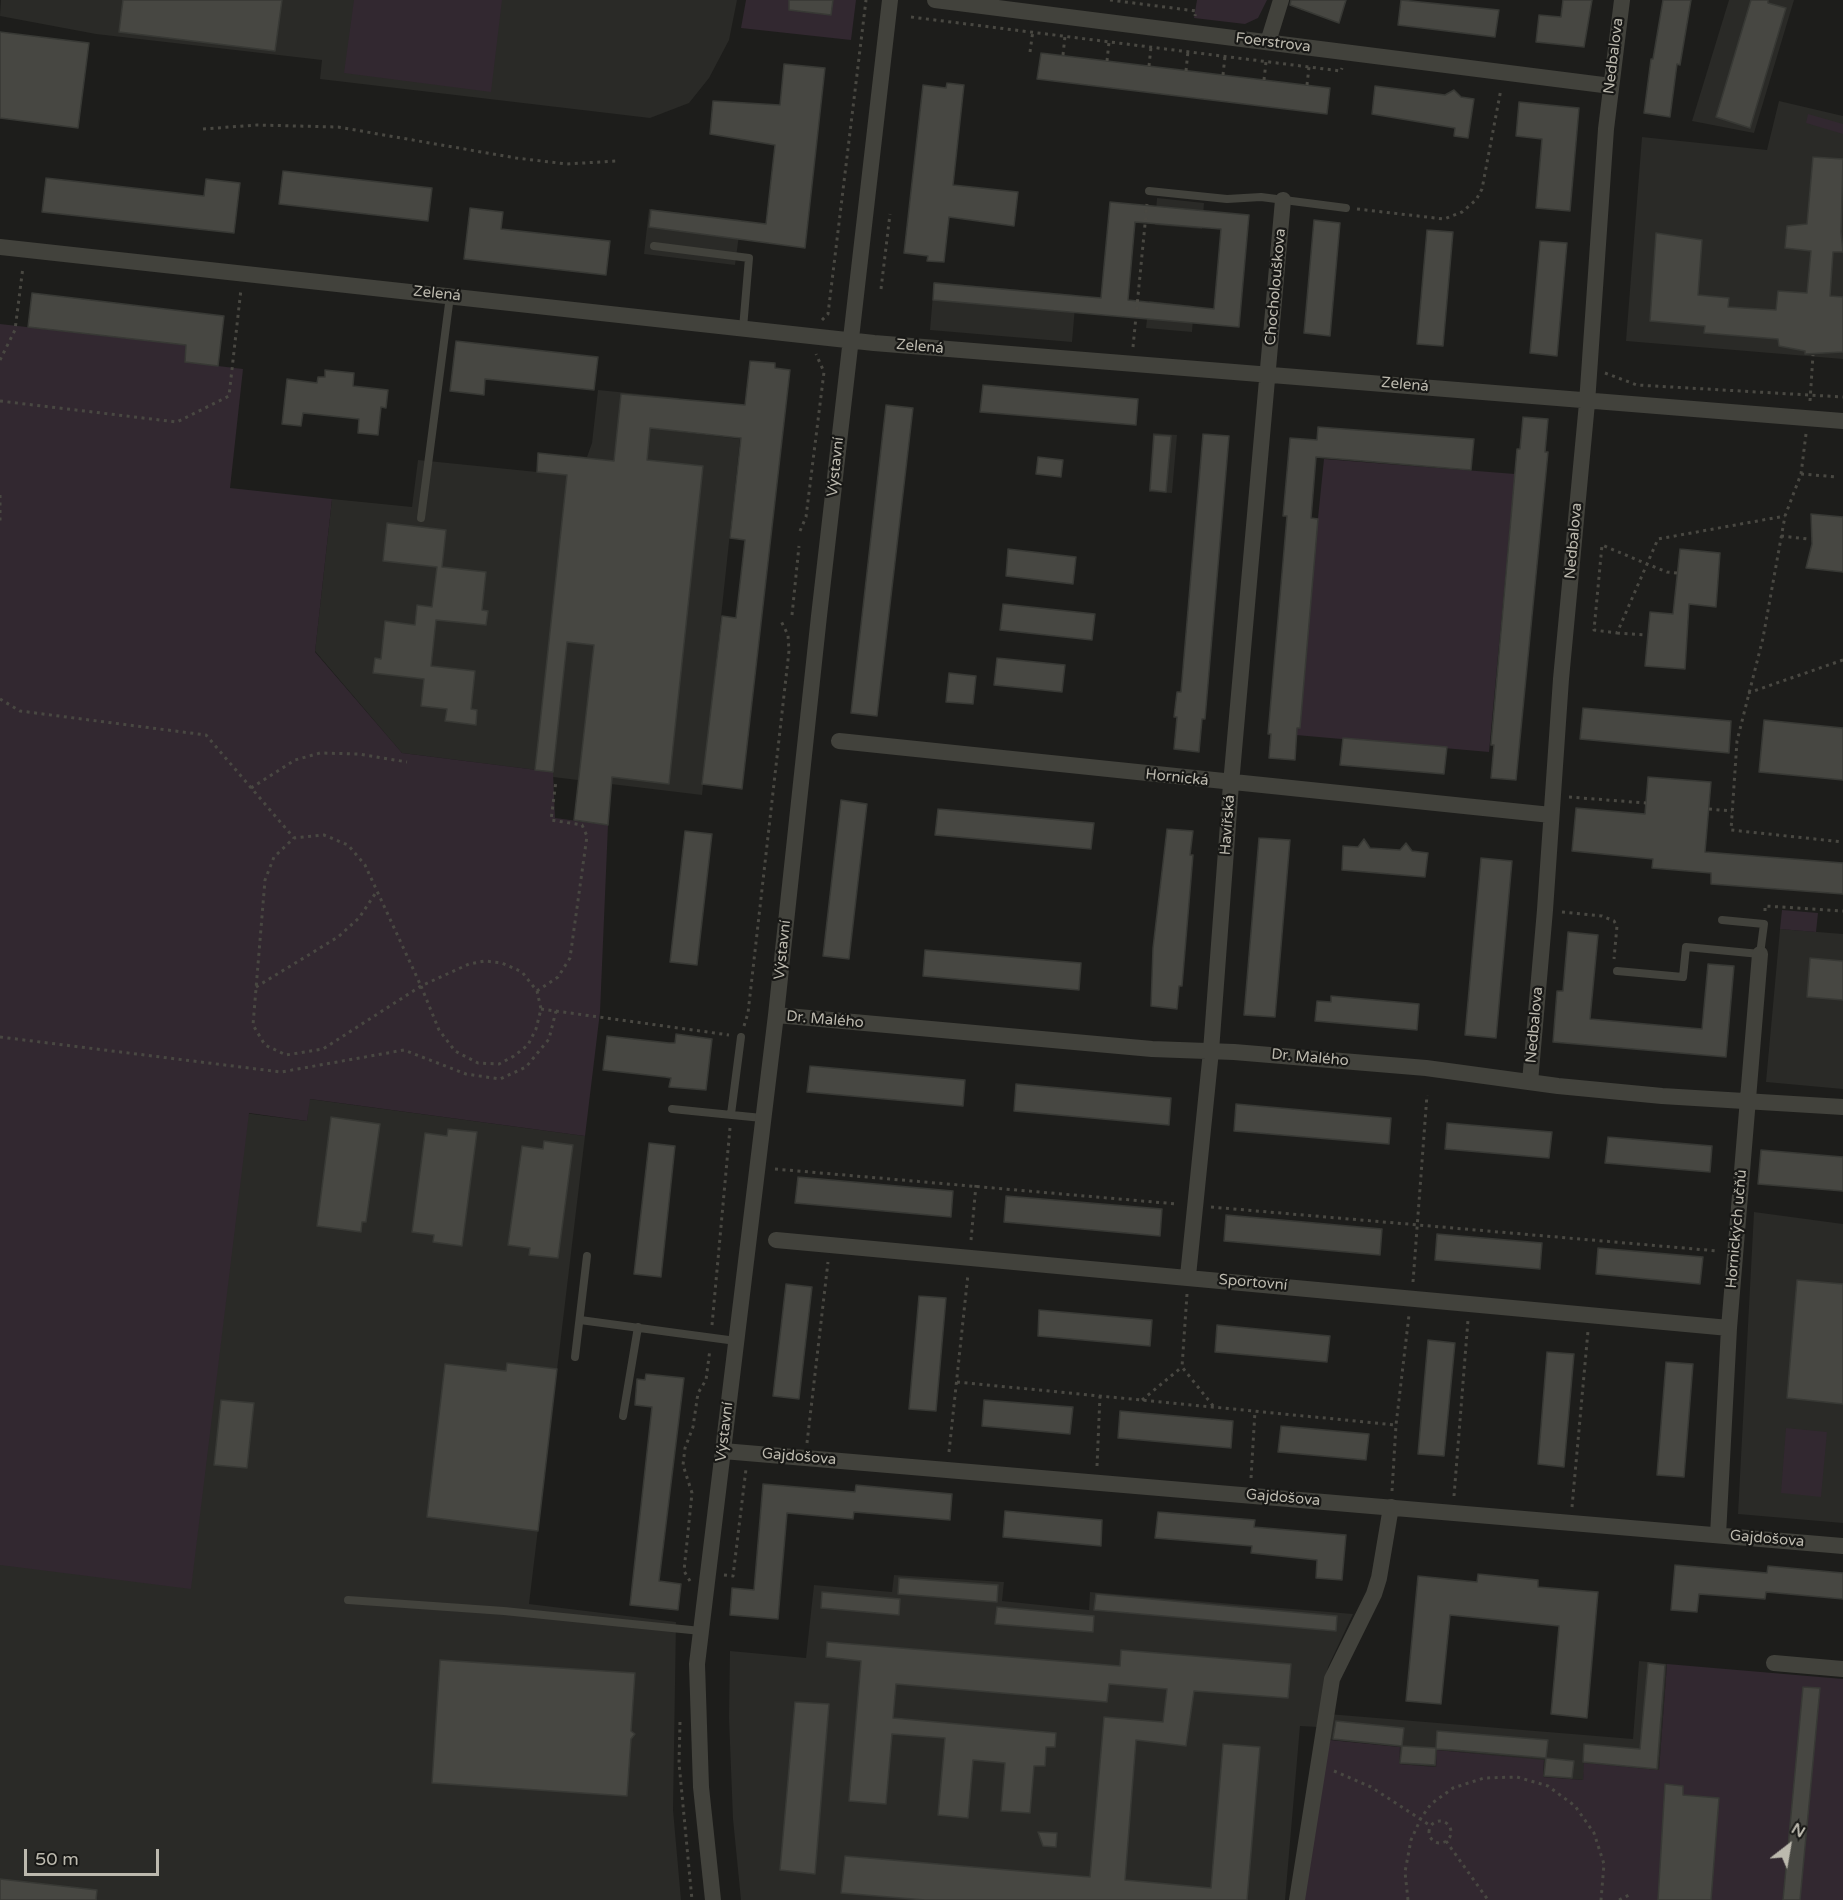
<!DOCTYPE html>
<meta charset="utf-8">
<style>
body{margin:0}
#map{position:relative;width:1843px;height:1900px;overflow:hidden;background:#1d1d1b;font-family:"Varela Round",sans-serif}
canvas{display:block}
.north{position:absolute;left:1759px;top:1816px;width:60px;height:60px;-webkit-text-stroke:4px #181816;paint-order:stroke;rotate:31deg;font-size:16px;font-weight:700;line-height:24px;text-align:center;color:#bcb9ae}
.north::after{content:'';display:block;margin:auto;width:21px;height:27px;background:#bcb9ae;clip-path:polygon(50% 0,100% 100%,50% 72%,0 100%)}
.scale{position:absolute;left:24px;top:1849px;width:135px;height:27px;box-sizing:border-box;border:3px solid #bcb9ae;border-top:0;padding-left:8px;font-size:18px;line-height:21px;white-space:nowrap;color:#bcb9ae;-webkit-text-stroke:4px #181816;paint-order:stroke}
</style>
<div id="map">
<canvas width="1843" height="1900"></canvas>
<div class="north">N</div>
<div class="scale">50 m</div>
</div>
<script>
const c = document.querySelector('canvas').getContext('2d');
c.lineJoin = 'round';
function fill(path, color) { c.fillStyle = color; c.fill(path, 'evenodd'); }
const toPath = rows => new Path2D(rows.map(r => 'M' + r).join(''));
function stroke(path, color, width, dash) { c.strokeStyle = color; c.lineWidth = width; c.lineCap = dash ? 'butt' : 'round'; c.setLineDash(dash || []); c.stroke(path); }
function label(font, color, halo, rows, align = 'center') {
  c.font = font + ' "Varela Round",sans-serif'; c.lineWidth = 4.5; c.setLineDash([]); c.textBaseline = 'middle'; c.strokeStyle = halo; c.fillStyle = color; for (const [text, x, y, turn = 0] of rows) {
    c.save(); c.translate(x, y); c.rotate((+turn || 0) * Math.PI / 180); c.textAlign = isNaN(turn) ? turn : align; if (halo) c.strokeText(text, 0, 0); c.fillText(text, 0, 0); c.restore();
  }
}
fill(toPath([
 [1,0,737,0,729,40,709,78,689,103,650,118,320,79,322,60,96,34,0,16],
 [1729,0,1794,0,1754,133,1692,121],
 [1779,101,1843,116,1843,359,1626,341,1642,137,1767,150],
 [1157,198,1204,203,1202,229,1155,225],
 [649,209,741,220,735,265,644,254],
 [934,282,1076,295,1072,342,930,330],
 [1149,301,1194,306,1192,332,1146,328],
 [598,390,679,398,675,431,740,439,702,795,553,777,552,772,402,753,315,651,332,499,412,507,418,460,567,475,569,455,587,457,592,443],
 [1153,433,1177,435,1172,493,1149,492],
 [1780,929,1843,934,1843,1089,1766,1082],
 [0,1082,307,1121,309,1099,585,1136,529,1604,676,1622,673,1810,681,1900,0,1900],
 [1754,1212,1843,1224,1843,1523,1738,1514],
 [894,1575,1004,1582,1002,1601,1089,1610,1090,1592,1353,1614,1328,1667,1318,1727,1300,1726,1285,1900,741,1900,733,1819,729,1718,730,1651,806,1658,814,1585,892,1592],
 [1639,1661,1667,1664,1659,1770,1585,1764,1583,1780,1543,1777,1544,1761,1438,1750,1436,1767,1398,1764,1400,1747,1324,1739,1328,1714,1633,1739]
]), '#2a2a27');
fill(toPath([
 [354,0,502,0,491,92,344,73],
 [746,0,856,0,851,40,741,28],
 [1197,0,1267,0,1258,18,1245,24,1194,18],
 [1808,114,1843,124,1843,134,1806,123],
 [0,324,186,345,185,362,243,369,230,488,332,499,315,652,402,753,553,772,555,818,608,825,600,1012,585,1136,310,1099,307,1121,249,1113,191,1589,0,1565],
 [1324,459,1515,474,1489,752,1296,735],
 [1782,910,1818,913,1816,932,1780,929],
 [1786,1428,1827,1432,1821,1497,1781,1493],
 [1667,1664,1843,1679,1843,1900,1297,1900,1330,1740,1400,1747,1399,1764,1436,1767,1437,1750,1544,1760,1543,1777,1583,1780,1584,1763,1659,1770]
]), '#322830');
const building = toPath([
 [123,0,282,0,275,51,119,32,123,0],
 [789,0,833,0,831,15,789,10,789,0],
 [1291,0,1346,0,1339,23,1290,5,1291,0],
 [1401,0,1499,10,1495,37,1398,25,1401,0],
 [1563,0,1592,0,1584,47,1536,42,1539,15,1561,17,1563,0],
 [1663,0,1691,0,1680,65,1677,64,1670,117,1644,113,1651,59,1653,59,1663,0],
 [1751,0,1768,0,1768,3,1786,8,1750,128,1716,117,1751,0],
 [0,32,89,43,78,128,0,118,0,32],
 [1041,53,1330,88,1327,114,1037,79,1041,53],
 [784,64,825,68,805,248,649,227,651,210,766,224,775,145,710,134,713,101,780,105,784,64],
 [947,83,964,85,953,185,1018,192,1014,226,949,217,944,262,927,261,928,256,904,253,923,85,946,88,947,83],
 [1375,86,1445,95,1454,90,1461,97,1474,99,1468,138,1454,136,1455,128,1372,114,1375,86],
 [1519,102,1579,108,1570,211,1536,208,1542,139,1516,136,1519,102],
 [1813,157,1843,159,1841,232,1843,252,1833,252,1830,296,1843,297,1843,352,1805,354,1805,351,1779,346,1778,339,1704,333,1705,326,1650,321,1656,233,1702,240,1698,295,1729,298,1728,307,1776,310,1778,291,1807,293,1811,251,1785,248,1787,226,1807,224,1813,157],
 [283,171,432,188,428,221,279,204,283,171],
 [46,178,204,196,206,179,240,183,234,233,42,212,46,178],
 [1110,202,1249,215,1239,327,933,300,934,283,1101,298,1110,202],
 [1135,222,1221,229,1214,309,1128,300,1135,222],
 [470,208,503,212,501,229,610,241,606,275,464,259,470,208],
 [1314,220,1340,223,1330,336,1304,333,1314,220],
 [1427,230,1453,232,1443,346,1417,344,1427,230],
 [1540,241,1567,243,1557,356,1530,353,1540,241],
 [32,293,224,316,218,366,185,362,186,345,28,327,32,293],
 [456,341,598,357,594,390,485,379,484,395,450,391,456,341],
 [750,361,775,363,775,368,790,370,742,789,702,784,722,616,736,618,745,540,730,538,741,438,650,428,647,460,703,466,669,784,612,777,608,825,574,820,594,645,567,642,553,772,535,770,567,475,537,472,538,453,614,461,621,394,745,405,750,361],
 [325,370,354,373,353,386,388,390,386,408,381,407,378,435,358,433,359,419,303,413,301,426,282,424,287,379,317,383,318,377,325,377,325,370],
 [983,385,1138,399,1136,425,980,412,983,385],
 [886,405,913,408,877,716,851,713,886,405],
 [1523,417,1548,419,1545,452,1548,452,1516,780,1491,778,1494,745,1491,745,1517,449,1520,449,1523,417],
 [1318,427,1474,439,1471,470,1316,457,1311,518,1318,519,1300,728,1297,728,1295,760,1269,758,1271,734,1268,734,1287,516,1283,516,1290,438,1317,440,1318,427],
 [1203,434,1229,436,1205,719,1202,719,1199,752,1174,749,1177,717,1174,717,1177,692,1181,692,1203,434],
 [1154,435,1171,436,1166,492,1150,490,1154,435],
 [1038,457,1063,460,1061,477,1036,474,1038,457],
 [1811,514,1843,517,1843,572,1806,568,1812,544,1811,514],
 [387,523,446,530,442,567,486,572,482,610,488,611,486,625,436,620,431,666,475,671,471,709,477,710,476,725,445,721,447,709,421,706,424,679,373,673,375,658,381,659,385,621,415,625,417,605,432,607,437,567,383,561,387,523],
 [1008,549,1076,557,1073,584,1006,576,1008,549],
 [1680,549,1720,553,1716,607,1689,604,1685,669,1645,666,1650,612,1673,614,1680,549],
 [1003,604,1095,614,1092,640,1000,630,1003,604],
 [997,658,1065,665,1062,692,994,685,997,658],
 [949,673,976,676,973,704,946,702,949,673],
 [1583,708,1731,721,1729,753,1580,739,1583,708],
 [1764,720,1843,728,1843,780,1759,772,1764,720],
 [1343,738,1447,747,1444,774,1340,765,1343,738],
 [1648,777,1711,782,1705,852,1843,863,1843,894,1711,884,1711,873,1652,868,1653,859,1572,851,1576,808,1645,814,1648,777],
 [841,800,867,804,849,959,823,956,841,800],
 [938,809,1094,823,1091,849,935,835,938,809],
 [1167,829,1193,831,1190,855,1193,855,1182,986,1179,986,1177,1009,1151,1006,1153,948,1167,829],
 [685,831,712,834,697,965,670,962,685,831],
 [1259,838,1290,840,1275,1017,1244,1015,1259,838],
 [1364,839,1370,848,1400,850,1406,843,1412,851,1428,853,1425,877,1342,870,1343,846,1358,847,1364,839],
 [1481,858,1512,861,1496,1038,1465,1035,1481,858],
 [1568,932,1598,935,1590,1019,1702,1029,1708,964,1734,966,1726,1057,1553,1042,1557,991,1563,991,1568,932],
 [925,950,1081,963,1079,990,923,976,925,950],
 [1810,958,1843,961,1843,1000,1807,997,1810,958],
 [1331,996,1419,1004,1417,1030,1315,1021,1317,1001,1331,1002,1331,996],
 [676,1034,712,1039,706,1090,669,1087,671,1078,665,1077,603,1070,607,1036,669,1043,675,1043,676,1034],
 [810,1066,965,1080,963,1106,807,1092,810,1066],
 [1016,1084,1171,1098,1169,1125,1014,1111,1016,1084],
 [1236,1104,1391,1118,1389,1144,1234,1131,1236,1104],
 [331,1117,380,1124,366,1222,362,1222,361,1232,317,1226,331,1117],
 [1447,1123,1552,1132,1549,1158,1445,1149,1447,1123],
 [448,1129,477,1132,462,1246,433,1242,434,1235,412,1232,425,1133,447,1136,448,1129],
 [1608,1137,1712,1146,1710,1172,1605,1163,1608,1137],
 [544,1141,573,1145,558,1258,529,1255,530,1248,508,1245,522,1146,543,1149,544,1141],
 [649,1143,675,1146,661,1277,634,1274,649,1143],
 [1761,1150,1843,1157,1843,1191,1758,1184,1761,1150],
 [798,1177,953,1191,951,1217,795,1203,798,1177],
 [1006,1196,1162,1209,1160,1236,1004,1222,1006,1196],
 [1226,1215,1382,1229,1380,1255,1224,1241,1226,1215],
 [1437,1234,1542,1243,1540,1269,1435,1260,1437,1234],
 [1598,1248,1703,1257,1700,1284,1596,1274,1598,1248],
 [1797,1280,1843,1284,1843,1404,1787,1398,1797,1280],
 [786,1284,812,1287,799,1399,773,1396,786,1284],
 [919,1296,946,1298,936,1411,909,1409,919,1296],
 [1039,1310,1152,1320,1150,1346,1038,1336,1039,1310],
 [1217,1325,1330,1336,1327,1362,1215,1352,1217,1325],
 [1428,1340,1455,1343,1444,1456,1418,1454,1428,1340],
 [1547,1352,1574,1354,1564,1467,1538,1464,1547,1352],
 [1666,1362,1693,1364,1684,1477,1657,1475,1666,1362],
 [507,1363,557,1369,538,1531,427,1517,445,1364,506,1371,507,1363],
 [646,1374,684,1378,659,1581,681,1584,678,1610,630,1605,652,1407,635,1405,637,1379,645,1380,646,1374],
 [221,1400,254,1403,247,1468,214,1465,221,1400],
 [984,1400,1073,1407,1070,1434,982,1426,984,1400],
 [1120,1411,1233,1421,1231,1448,1118,1438,1120,1411],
 [1281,1426,1369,1434,1366,1460,1278,1452,1281,1426],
 [763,1484,855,1492,856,1485,952,1494,950,1520,854,1512,853,1519,787,1513,778,1619,730,1615,732,1588,754,1590,763,1484],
 [1005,1511,1102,1520,1101,1546,1003,1537,1005,1511],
 [1158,1512,1255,1520,1254,1527,1346,1535,1342,1580,1316,1578,1317,1560,1251,1553,1252,1546,1155,1538,1158,1512],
 [1675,1565,1767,1573,1768,1566,1843,1573,1843,1599,1766,1592,1765,1599,1699,1594,1697,1612,1671,1610,1675,1565],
 [1478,1574,1538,1580,1538,1587,1598,1592,1587,1718,1551,1714,1559,1626,1450,1615,1441,1704,1406,1701,1418,1576,1477,1582,1478,1574],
 [899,1578,998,1585,997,1602,898,1594,899,1578],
 [822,1592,900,1599,899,1615,821,1608,822,1592],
 [1096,1594,1337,1616,1336,1631,1094,1610,1096,1594],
 [997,1607,1094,1616,1093,1632,995,1624,997,1607],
 [827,1642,1120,1666,1121,1650,1291,1664,1288,1698,1194,1691,1186,1746,1136,1740,1125,1880,1211,1888,1223,1744,1260,1747,1247,1900,925,1900,841,1893,845,1856,1090,1877,1104,1717,1163,1722,1167,1689,1109,1684,1107,1702,896,1684,893,1718,1056,1733,1055,1747,1046,1747,1045,1766,1034,1766,1030,1813,1001,1811,1005,1763,973,1760,968,1818,938,1815,945,1738,892,1734,886,1804,849,1801,861,1661,826,1657,827,1642],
 [440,1660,635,1673,631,1731,635,1734,631,1739,627,1796,432,1783,440,1660],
 [1648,1663,1665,1665,1657,1769,1583,1762,1584,1744,1640,1749,1648,1663],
 [1803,1687,1820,1688,1800,1900,1783,1900,1803,1687],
 [795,1702,829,1704,815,1874,780,1870,795,1702],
 [1336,1721,1404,1728,1402,1746,1436,1748,1437,1731,1548,1740,1546,1758,1574,1761,1572,1778,1544,1776,1546,1758,1453,1750,1436,1749,1435,1765,1400,1763,1402,1746,1333,1739,1336,1721],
 [1665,1784,1683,1786,1683,1795,1719,1798,1711,1900,1658,1900,1665,1784],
 [1038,1832,1057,1833,1056,1847,1043,1846,1038,1832],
 [0,1879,97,1890,96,1900,0,1900,0,1879]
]);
fill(building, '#474742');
stroke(building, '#383935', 1.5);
stroke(toPath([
 [1110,0,1196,11,1195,16],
 [911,17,1341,71,1342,68],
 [1030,52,1033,30],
 [1063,55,1065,36],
 [1107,61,1109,42],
 [1149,66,1151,47],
 [1186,71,1188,51],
 [1223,75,1225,56],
 [1264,80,1266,62],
 [1307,85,1309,67],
 [203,129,257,125,338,127,516,158,567,164,616,161],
 [1357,209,1444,219,1462,212,1476,200,1482,189,1501,89],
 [881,289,890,214],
 [822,320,828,314,866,0],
 [1133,347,1147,204],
 [0,360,15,330,23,267],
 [1605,373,1637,385,1843,397],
 [0,401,177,422,229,396,241,289],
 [1810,401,1813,355],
 [1806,434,1801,474,1785,516,1763,638,1737,741,1731,830,1843,842],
 [1801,474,1838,477],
 [0,495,0,525],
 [800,531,806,517,824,372,816,354],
 [1781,536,1808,539],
 [1677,573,1667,572,1647,564,1602,545,1594,630,1617,633,1647,564,1658,539,1785,516],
 [792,615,799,546],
 [1617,633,1646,635],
 [1748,693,1843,660],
 [0,699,20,711,206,735,294,838],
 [251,788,295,760,320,753,359,754,407,762],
 [1569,797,1646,803],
 [1709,809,1732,811],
 [1765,911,1765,906,1843,911],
 [1562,912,1602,916,1614,921,1617,926,1614,959],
 [421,986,439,1030,455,1051,478,1063,499,1064,514,1056,528,1045,536,1029,541,1009,537,991,522,972,502,963,485,961,469,964,421,986,323,1049,286,1055,265,1045,253,1025,265,880,274,857,294,838,324,835,348,845,365,865,421,986],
 [256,987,338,937,359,918,377,891],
 [537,991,558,977,570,958,587,836,582,825,551,820,556,781],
 [541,1009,729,1035],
 [744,1026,748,1013,789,651,788,635,781,621],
 [0,1037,281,1072,404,1050,466,1074,500,1079,526,1067,549,1039,556,1011],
 [775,1169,1177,1204],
 [1211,1207,1718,1251],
 [971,1240,976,1185],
 [1413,1282,1427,1095],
 [1187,1294,1182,1367,1214,1407],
 [712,1325,730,1128],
 [957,1382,1396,1425],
 [1142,1400,1182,1367],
 [807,1443,828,1262],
 [949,1452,968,1274],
 [1097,1466,1100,1396],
 [1251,1478,1255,1411],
 [1392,1491,1396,1425,1409,1315],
 [1454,1496,1468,1320],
 [1572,1507,1588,1331],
 [724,1575,733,1576,746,1469],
 [690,1581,684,1571,692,1493,683,1465,685,1448,693,1427,698,1393,706,1380,710,1349],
 [680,1722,679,1763,692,1900],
 [1334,1771,1371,1787,1431,1826],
 '1429 1832a11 11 0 1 1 22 0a11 11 0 1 1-22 0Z',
 [1446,1841,1488,1900],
 [1408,1900,1405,1872,1411,1840,1421,1818,1431,1804,1453,1788,1484,1778,1517,1777,1548,1786,1575,1806,1594,1833,1604,1864,1601,1900],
 [1619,1900,1629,1895]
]), '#494842', 3, [3, 4.5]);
stroke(toPath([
 [1149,191,1227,199,1261,197,1346,208],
 [654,246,749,258,743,328],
 [421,518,450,296],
 [1617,971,1683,977,1686,947,1760,954,1764,924,1722,920],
 [672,1109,762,1118],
 [731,1114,741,1037],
 [580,1320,736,1341],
 [575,1357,587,1256],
 [623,1416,638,1327],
 [348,1600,504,1611,701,1631]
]), '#42423c', 8);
stroke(toPath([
 [935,0,1611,86],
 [1268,42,1281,0],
 [0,247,874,343,1843,421],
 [839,741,1551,815],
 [776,1015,1152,1049,1234,1052,1426,1068,1558,1086,1662,1096,1843,1107],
 [1530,1082,1545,910,1561,679,1587,403,1606,129,1622,0],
 [776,1240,1729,1328],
 [1188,1276,1211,1051,1231,784,1283,200],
 [723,1451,1843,1546],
 [1718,1535,1729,1328,1760,954],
 [1774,1663,1843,1669],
 [713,1900,701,1787,697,1664,776,1015,819,616,890,0],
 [1297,1900,1332,1679,1374,1594,1379,1578,1391,1507]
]), '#42423c', 16);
label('15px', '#bcb9ae', '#181816', [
 ["Foerstrova",1273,43,7],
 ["Nedbalova",1614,56,-83],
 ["Chocholouškova",1276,287,-85],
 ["Zelená",437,294,6],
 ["Zelená",920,347,5],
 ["Zelená",1405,385,5],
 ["Výstavní",836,467,-84],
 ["Nedbalova",1574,541,-85],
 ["Hornická",1177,778,6],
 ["Havířská",1228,825,-86],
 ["Výstavní",783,950,-84],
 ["Dr. Malého",825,1020,5],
 ["Nedbalova",1535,1025,-85],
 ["Dr. Malého",1310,1058,5],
 ["Hornických učňů",1737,1229,-85],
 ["Sportovní",1253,1283,5],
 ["Výstavní",725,1432,-83],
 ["Gajdošova",799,1457,5],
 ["Gajdošova",1283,1498,5],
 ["Gajdošova",1767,1539,5]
]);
</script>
